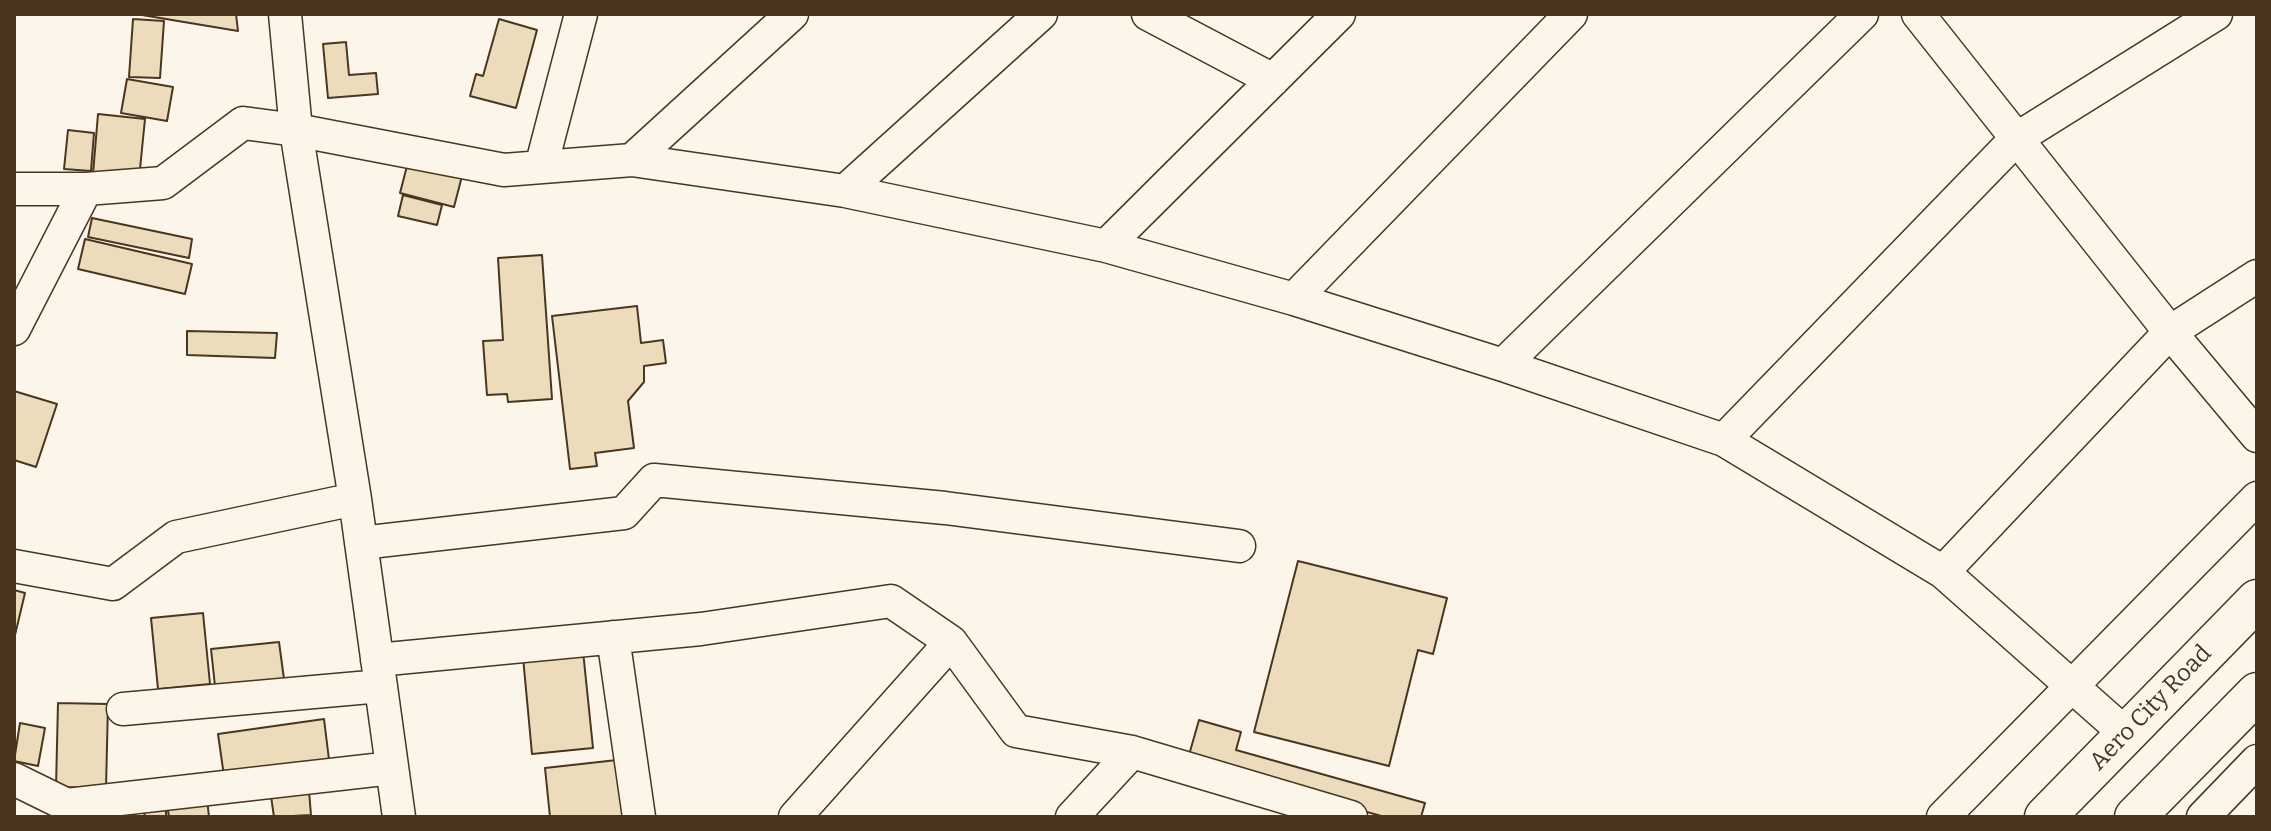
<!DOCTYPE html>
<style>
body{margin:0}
#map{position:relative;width:2271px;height:831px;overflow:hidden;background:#fbf6e9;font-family:Bitter,serif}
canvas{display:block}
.frame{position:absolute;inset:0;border:16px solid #4a3520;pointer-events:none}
</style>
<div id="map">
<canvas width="2271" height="831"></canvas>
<div class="frame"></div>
</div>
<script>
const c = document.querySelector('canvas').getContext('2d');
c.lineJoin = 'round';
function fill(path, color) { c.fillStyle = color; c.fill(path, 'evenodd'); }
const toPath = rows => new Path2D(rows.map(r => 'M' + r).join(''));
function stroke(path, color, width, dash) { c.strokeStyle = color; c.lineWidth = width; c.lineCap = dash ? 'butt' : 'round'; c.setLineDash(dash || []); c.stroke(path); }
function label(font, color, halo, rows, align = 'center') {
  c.font = font + ' Bitter,serif'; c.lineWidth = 6; c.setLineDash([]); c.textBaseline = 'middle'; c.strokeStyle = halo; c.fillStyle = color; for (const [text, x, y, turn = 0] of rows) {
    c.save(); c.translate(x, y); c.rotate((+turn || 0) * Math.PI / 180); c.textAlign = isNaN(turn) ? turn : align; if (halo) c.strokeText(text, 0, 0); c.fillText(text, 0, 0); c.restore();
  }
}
const building = toPath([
 [136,14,236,14,238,31,136,14],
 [133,19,164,21,160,78,129,77,133,19],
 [499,19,537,30,516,108,470,96,476,74,483,76,499,19],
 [346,42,349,75,376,73,378,94,328,98,323,44,346,42],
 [127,79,173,87,167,121,121,113,127,79],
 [98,114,145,119,139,179,93,174,98,114],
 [68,130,94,133,91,171,64,169,68,130],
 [408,162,462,176,454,207,400,193,408,162],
 [403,195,442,205,437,225,398,216,403,195],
 [92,218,192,239,189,258,88,237,92,218],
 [85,239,192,264,185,294,78,269,85,239],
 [542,255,552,399,508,402,507,394,487,395,483,341,503,340,498,258,542,255],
 [637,306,641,343,663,340,666,363,644,366,644,382,628,401,634,448,595,453,597,466,570,469,552,316,637,306],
 [187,331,277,333,275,358,187,355,187,331],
 [14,391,57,404,36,467,14,460,14,391],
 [1298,561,1447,598,1433,654,1418,650,1389,766,1254,732,1298,561],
 [14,590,25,593,15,635,14,634,14,590],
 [203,613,210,684,158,689,151,618,203,613],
 [279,642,284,679,215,686,211,649,279,642],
 [583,651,593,748,532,754,523,657,583,651],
 [58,703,108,704,106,788,56,787,58,703],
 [324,719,330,768,225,783,218,734,324,719],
 [1199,720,1241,732,1236,750,1425,803,1421,817,1385,817,1187,762,1199,720],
 [20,723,45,728,38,766,14,761,20,723],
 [617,760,623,817,550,817,545,768,617,760],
 [309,791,311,815,274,817,271,796,309,791],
 [207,799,209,817,169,817,167,804,207,799],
 [166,809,166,817,145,817,144,812,166,809]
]);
fill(building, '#ecdcbc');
stroke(building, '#4a3520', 2);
const minor = toPath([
 [285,14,296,130,355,499,399,817],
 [1148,14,1273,80],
 [1918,14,2170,332,2257,436],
 [632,160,792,14],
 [541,167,581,14],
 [14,189,86,189,163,183,243,123,296,130,504,170,632,160,845,191,1106,246,1294,299,1503,365,1724,440,1943,572,2126,734],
 [845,191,1041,14],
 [1106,246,1339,14],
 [1294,299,1571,14],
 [14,329,86,189],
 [1503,365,1862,14],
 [1724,440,2016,139,2216,14],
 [361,543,624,513,654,480,945,508,1239,546],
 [14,566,113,584,176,537,355,499],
 [1943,572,2170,332,2257,276],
 [613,637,639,817],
 [377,660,701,629,891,601,951,642,1016,731,1132,752,1351,817],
 [123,709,381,686],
 [14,779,67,805,392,768],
 [795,817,951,642],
 [1072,817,1132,752],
 [1943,817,2257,498],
 [2203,817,2257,761]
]);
const tertiary = toPath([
 [2045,817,2257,600],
 [2135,817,2257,693]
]);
stroke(minor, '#4a3520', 35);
stroke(tertiary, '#4a3520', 43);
stroke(minor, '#fbf6e9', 32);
stroke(tertiary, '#fbf6e9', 40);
label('24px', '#4a3520', '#fbf6e9', [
 ["Aero City Road",2151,708,-46]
]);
</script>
